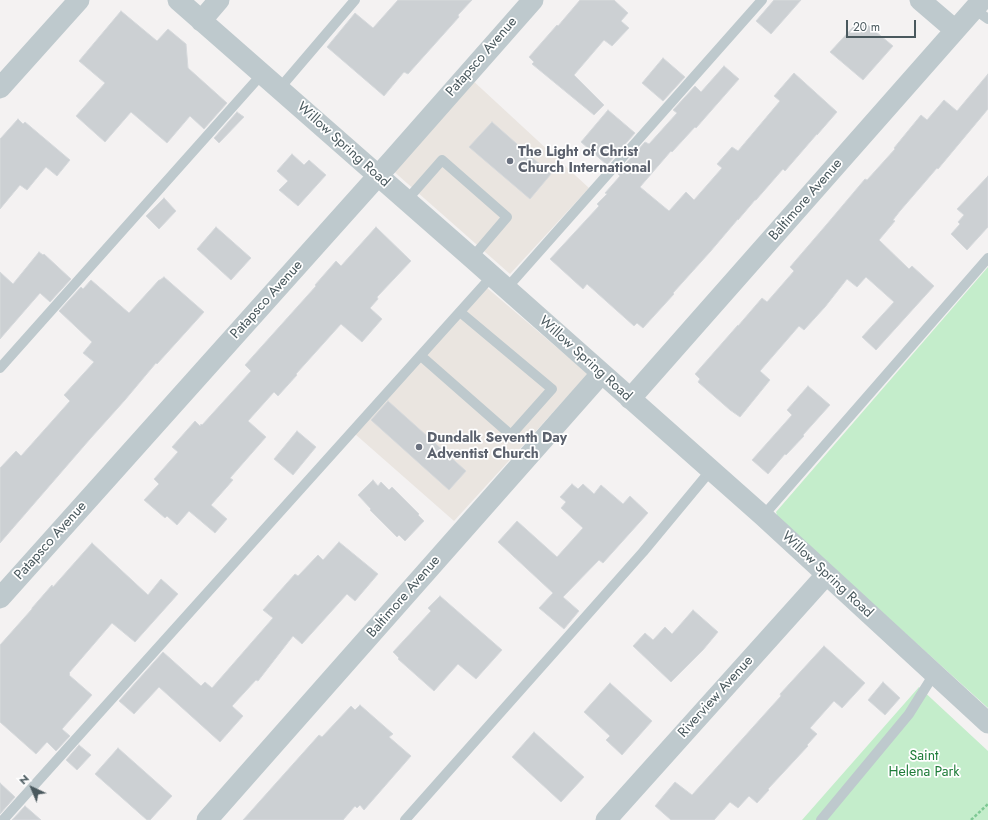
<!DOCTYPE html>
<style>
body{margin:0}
#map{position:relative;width:988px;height:820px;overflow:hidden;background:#f4f2f2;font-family:Jost,sans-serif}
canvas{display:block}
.north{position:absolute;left:12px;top:768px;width:40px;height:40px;-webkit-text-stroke:3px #fff;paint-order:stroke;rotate:316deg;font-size:11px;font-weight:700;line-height:16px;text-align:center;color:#4a595e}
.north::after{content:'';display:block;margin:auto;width:14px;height:18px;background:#4a595e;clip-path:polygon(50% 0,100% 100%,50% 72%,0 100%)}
.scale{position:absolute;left:846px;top:20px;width:70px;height:18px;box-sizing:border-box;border:2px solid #4a595e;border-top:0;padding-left:5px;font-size:12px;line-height:14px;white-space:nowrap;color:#4a595e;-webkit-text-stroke:3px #fff;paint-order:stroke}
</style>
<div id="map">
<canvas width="988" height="820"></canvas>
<div class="north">N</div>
<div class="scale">20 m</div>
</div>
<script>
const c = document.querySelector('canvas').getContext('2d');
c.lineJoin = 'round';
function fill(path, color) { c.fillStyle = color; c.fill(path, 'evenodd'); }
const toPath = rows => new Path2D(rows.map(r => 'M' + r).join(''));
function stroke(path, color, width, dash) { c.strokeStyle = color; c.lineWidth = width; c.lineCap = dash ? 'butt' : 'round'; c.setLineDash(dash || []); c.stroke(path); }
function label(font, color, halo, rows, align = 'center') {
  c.font = font + ' Jost,sans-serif'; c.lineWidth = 3.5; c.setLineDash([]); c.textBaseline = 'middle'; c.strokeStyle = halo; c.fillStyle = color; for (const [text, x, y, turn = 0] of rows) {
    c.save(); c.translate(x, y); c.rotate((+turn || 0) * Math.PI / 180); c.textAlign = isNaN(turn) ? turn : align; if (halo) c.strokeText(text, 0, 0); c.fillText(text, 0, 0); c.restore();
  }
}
fill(toPath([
 [470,78,589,188,510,274,391,169],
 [486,287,588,374,454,521,355,434]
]), '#eae5e0');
fill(toPath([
 [988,267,988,708,778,518,776,512],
 [919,687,988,751,988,820,802,820]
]), '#c4edcb');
const building = toPath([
 [398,0,472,0,458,15,459,17,408,74,404,72,384,96,327,47,355,13,373,28,398,0],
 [580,0,614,0,628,13,621,21,629,28,612,46,604,40,574,75,604,105,594,115,532,64,534,62,529,57,557,25,558,26,580,0],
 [774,0,801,0,771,34,756,21,774,0],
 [121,11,157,41,168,29,186,44,188,68,227,103,204,129,190,116,167,143,131,112,105,142,76,116,105,83,79,61,121,11],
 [863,21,893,46,863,80,830,52,854,26,859,26,863,21],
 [663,58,685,77,663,101,642,83,663,58],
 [724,66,739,79,696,128,695,127,672,152,671,151,640,187,669,211,686,192,694,200,722,168,717,164,732,147,738,151,780,101,774,96,794,73,837,112,817,135,817,134,785,171,783,169,756,200,755,200,738,220,738,219,710,252,673,293,674,294,643,328,637,323,634,326,587,284,583,289,550,259,599,206,597,204,607,194,605,193,620,176,617,173,645,142,649,144,677,113,673,110,695,86,701,92,724,66],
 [988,74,988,109,938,169,937,168,900,211,893,220,895,221,879,240,909,269,912,266,934,286,876,350,862,337,894,302,866,277,857,287,847,279,825,307,804,330,799,326,760,371,770,380,740,417,730,410,698,382,700,379,695,374,738,325,738,326,762,298,767,302,794,271,790,267,827,224,865,179,867,180,895,149,894,148,921,115,927,120,944,100,957,111,988,74],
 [608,110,635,133,607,165,581,142,608,110],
 [237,112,244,117,219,143,214,138,237,112],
 [18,119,23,124,25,122,70,160,57,176,46,167,27,190,20,185,0,209,0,139,18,119],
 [492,122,551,174,530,199,469,147,492,122],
 [292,154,304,165,309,160,326,175,298,206,279,190,288,181,277,171,292,154],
 [988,176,988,227,967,250,951,234,960,224,958,222,964,215,957,209,988,176],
 [164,198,176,211,159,229,146,216,164,198],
 [216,227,251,258,231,280,197,249,216,227],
 [376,227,411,261,377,297,378,299,370,308,382,319,362,342,341,324,296,374,297,375,278,396,274,392,248,421,266,437,230,478,233,480,211,505,227,519,215,533,189,511,177,525,167,516,165,518,144,500,159,484,154,479,178,452,172,447,195,421,200,426,201,424,202,425,251,371,245,365,316,286,315,285,336,261,341,266,376,227],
 [39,252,43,255,44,254,71,279,50,302,40,293,0,339,0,272,13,284,39,252],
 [164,277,204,312,157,364,156,363,125,400,90,439,0,543,0,468,16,451,21,456,70,401,64,395,94,362,83,353,92,342,59,311,81,287,83,289,91,280,129,313,159,280,160,280,164,277],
 [808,386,830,405,803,435,804,436,786,455,785,454,768,474,752,460,792,415,787,410,808,386],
 [388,401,466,471,449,490,371,420,388,401],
 [297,431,316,447,293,475,274,459,297,431],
 [373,480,378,486,381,482,389,490,392,487,419,514,418,515,424,521,405,541,399,535,397,537,370,510,371,509,358,495,373,480],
 [572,484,578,489,583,484,594,494,601,485,623,504,630,496,648,513,603,563,599,560,563,597,579,611,564,629,539,608,553,593,498,542,517,521,557,557,583,528,561,508,566,502,560,497,572,484],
 [339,542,378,574,355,601,347,594,302,644,293,636,258,681,256,680,232,706,243,716,220,742,159,687,134,714,119,701,163,652,201,686,205,682,212,688,273,618,263,610,295,574,298,576,318,555,323,560,339,542],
 [92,543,148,595,161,579,178,594,135,642,112,623,69,673,70,674,69,675,92,695,62,729,70,736,56,751,47,742,36,754,0,722,0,645,32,609,32,608,52,585,53,587,92,543],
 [440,596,502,650,476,679,458,664,434,691,398,659,399,658,393,652,431,611,428,608,440,596],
 [693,610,718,632,703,650,671,682,633,646,645,633,653,640,665,627,672,634,693,610],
 [824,646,865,683,842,708,834,701,810,728,817,734,807,745,808,746,768,789,769,790,757,803,749,796,738,808,730,802,714,820,671,820,655,806,675,782,692,795,771,707,781,696,780,694,824,646],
 [883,682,900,698,885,715,868,700,883,682],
 [610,683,652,721,622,755,606,740,610,736,584,712,610,683],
 [360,705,393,734,389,737,411,756,364,810,360,805,357,808,355,806,343,820,243,820,319,735,322,737,351,706,355,710,360,705],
 [534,732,584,777,561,802,512,757,534,732],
 [79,745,91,755,77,770,66,760,79,745],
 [118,748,172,796,150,820,147,820,95,774,118,748],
 [0,783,15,797,0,814,0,783],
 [25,806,41,820,12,820,25,806]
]);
fill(building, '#ccd0d3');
stroke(building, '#d6d9dc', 1);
stroke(toPath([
 [971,820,988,804]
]), '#7ec994', 2.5, [3, 2]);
stroke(toPath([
 [974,9,988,19],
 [279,89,355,0],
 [406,201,442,160,507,217,472,258],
 [506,289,762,0],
 [421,356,511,435,552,389,460,312],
 [0,368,262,74],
 [763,516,988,258],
 [3,820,492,276],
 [405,820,643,552,711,470],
 [821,820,909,714,934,674]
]), '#bec9cd', 10);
stroke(toPath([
 [178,0,472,258,763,516,988,723],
 [920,0,955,30],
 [201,21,219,0],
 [0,88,79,0],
 [630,399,982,0],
 [0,598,393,159,533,0],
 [207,820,601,374],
 [606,820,826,575]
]), '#bec9cd', 21);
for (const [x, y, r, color] of [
 [510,161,4,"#6b7280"],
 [419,447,4,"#6b7280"]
]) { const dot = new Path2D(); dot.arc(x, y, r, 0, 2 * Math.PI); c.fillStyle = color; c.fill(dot); stroke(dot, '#fff', 1.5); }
label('14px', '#4a595e', '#fff', [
 ["Patapsco Avenue",482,57,-49],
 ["Willow Spring Road",343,145,42],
 ["Baltimore Avenue",806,200,-49],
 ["Patapsco Avenue",267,300,-48],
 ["Willow Spring Road",585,359,42],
 ["Patapsco Avenue",51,541,-48],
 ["Willow Spring Road",827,575,43],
 ["Baltimore Avenue",404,597,-49],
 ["Riverview Avenue",716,697,-48]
]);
label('bold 14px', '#5b616d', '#fff', [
 ["The Light of Christ",518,153],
 ["Church International",518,169],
 ["Dundalk Seventh Day",427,439],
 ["Adventist Church",427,455]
], 'left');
label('14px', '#1e7c39', '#fff', [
 ["Saint",924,757],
 ["Helena Park",924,773]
]);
</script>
